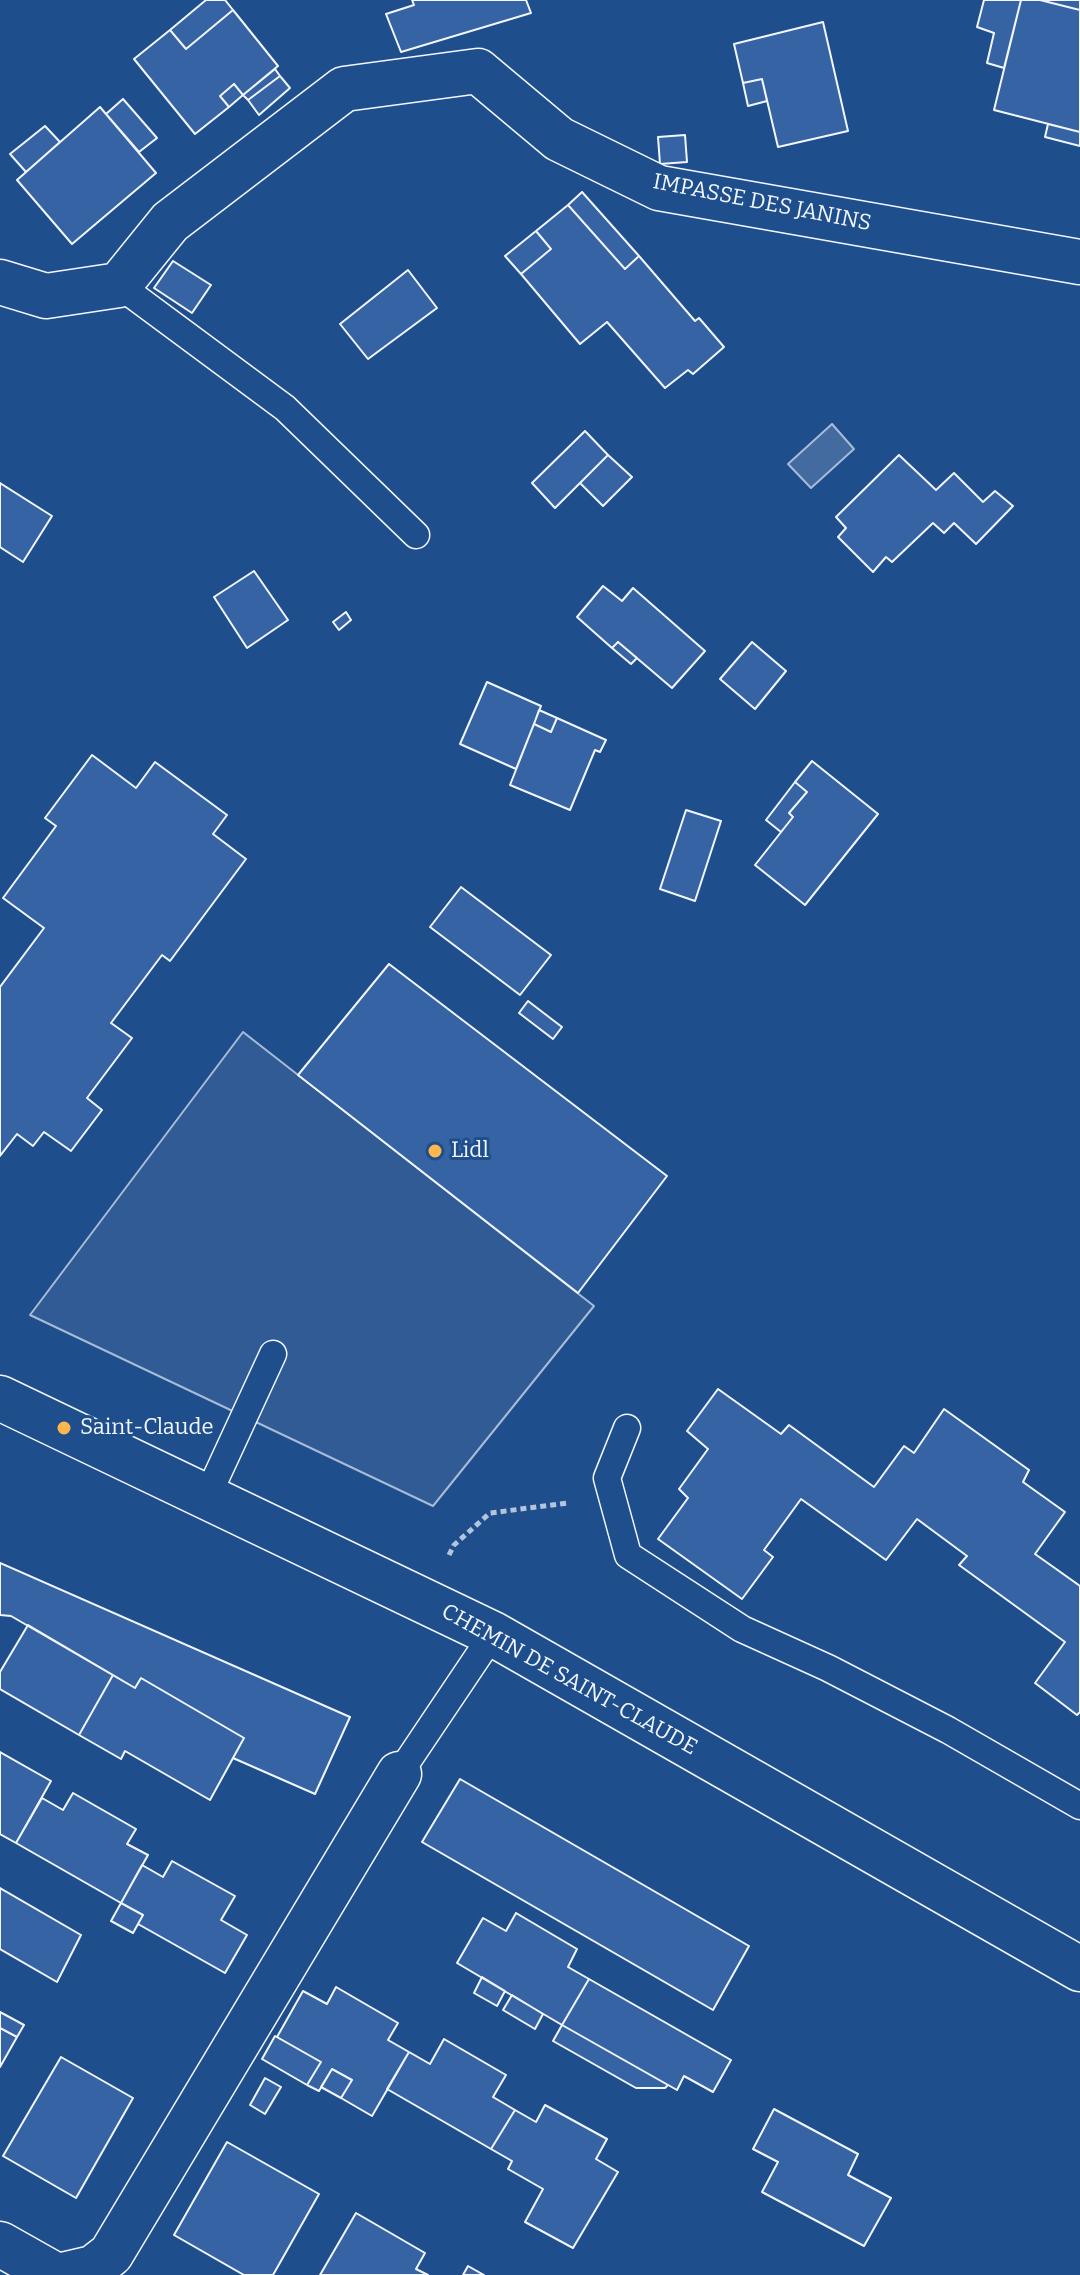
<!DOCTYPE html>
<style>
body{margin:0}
canvas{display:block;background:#1f4e8c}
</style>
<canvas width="1080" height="2275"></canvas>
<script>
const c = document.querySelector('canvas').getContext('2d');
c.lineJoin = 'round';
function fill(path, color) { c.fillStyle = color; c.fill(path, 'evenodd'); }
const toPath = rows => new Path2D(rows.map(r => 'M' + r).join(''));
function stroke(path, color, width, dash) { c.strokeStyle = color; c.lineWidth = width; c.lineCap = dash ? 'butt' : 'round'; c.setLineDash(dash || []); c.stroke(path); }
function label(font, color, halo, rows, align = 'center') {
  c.font = font + ' Bitter,serif'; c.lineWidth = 6; c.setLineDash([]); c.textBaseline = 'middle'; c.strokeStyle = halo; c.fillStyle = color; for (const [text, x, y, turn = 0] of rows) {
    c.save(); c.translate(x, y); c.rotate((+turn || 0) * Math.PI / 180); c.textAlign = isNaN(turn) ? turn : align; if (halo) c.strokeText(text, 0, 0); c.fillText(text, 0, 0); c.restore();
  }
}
const built = toPath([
 [243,1032,594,1306,433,1506,30,1315,243,1032]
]);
fill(built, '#305b95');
stroke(built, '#a8bbd7', 2);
const water = toPath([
 [832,424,854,449,811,488,788,464,832,424]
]);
fill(water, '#446ba0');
stroke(water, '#a8bbd7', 2);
const building = toPath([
 [206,0,225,0,233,10,186,49,170,30,206,0],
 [412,0,526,0,531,13,401,52,386,14,414,5,412,0],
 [984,0,1021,0,1004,68,987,63,994,33,977,27,984,0],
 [1021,0,1040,0,1080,10,1080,132,994,110,1021,0],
 [1040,0,1080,0,1080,10,1040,0],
 [233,10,278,66,243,95,234,84,220,96,229,107,195,134,134,59,170,30,186,49,233,10],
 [823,22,848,131,778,147,762,79,743,83,734,44,823,22],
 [275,69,280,76,248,100,243,95,275,69],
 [280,76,290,88,259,115,248,100,280,76],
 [762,79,767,101,748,106,743,83,762,79],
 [234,84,243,95,229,107,220,96,234,84],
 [123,99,157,138,139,152,106,114,123,99],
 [100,107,156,173,72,244,17,180,100,107],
 [1048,124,1080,132,1080,146,1045,137,1048,124],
 [45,126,60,142,26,172,10,154,45,126],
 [685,135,687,162,660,164,658,137,685,135],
 [582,192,639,256,625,269,568,205,582,192],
 [568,205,625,269,639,256,695,321,699,318,724,347,693,374,688,370,665,388,607,322,580,344,521,274,551,249,536,231,568,205],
 [536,231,551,249,521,274,505,256,536,231],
 [173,261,211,285,192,313,154,288,173,261],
 [408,270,437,308,368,359,340,324,408,270],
 [585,431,608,455,555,508,532,483,585,431],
 [608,455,632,477,603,506,580,483,608,455],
 [899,455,936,490,954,473,983,502,995,491,1013,506,976,544,954,523,944,533,933,523,892,562,886,557,873,572,838,537,846,528,836,517,899,455],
 [0,483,52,516,23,562,0,547,0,483],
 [254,571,288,620,247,648,214,597,254,571],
 [603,586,622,601,633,588,705,651,672,688,618,642,612,648,577,617,603,586],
 [346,612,351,620,339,630,333,622,346,612],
 [618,642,637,658,631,664,612,648,618,642],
 [752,642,786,671,755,709,720,679,752,642],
 [487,682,541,706,516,769,460,744,487,682],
 [539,710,557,718,551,732,534,724,539,710],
 [557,718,606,740,600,752,595,750,570,810,510,785,534,724,551,732,557,718],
 [92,755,136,788,155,762,227,815,213,834,246,859,170,961,162,955,111,1023,132,1038,87,1098,102,1110,71,1151,44,1132,33,1146,17,1134,0,1156,0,987,44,928,3,898,56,826,45,818,92,755],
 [812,761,878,814,805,905,755,865,793,817,789,813,807,792,795,782,812,761],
 [795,782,807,792,789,813,793,817,781,832,766,820,795,782],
 [686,810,721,821,695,901,660,889,686,810],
 [461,887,551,955,520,995,430,927,461,887],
 [389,964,667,1176,578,1293,298,1075,389,964],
 [528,1001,562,1027,553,1039,519,1013,528,1001],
 [718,1389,781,1434,789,1425,874,1487,904,1446,914,1453,944,1409,1029,1470,1023,1482,1065,1512,1035,1554,1080,1586,1080,1712,1077,1715,1035,1683,1065,1642,959,1565,967,1556,917,1519,886,1560,801,1499,764,1550,773,1557,742,1599,658,1539,688,1498,679,1489,708,1449,687,1431,718,1389],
 [0,1563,350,1717,315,1794,233,1758,244,1738,141,1678,135,1688,11,1616,0,1615,0,1563],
 [28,1625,113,1675,79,1735,0,1689,0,1672,28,1625],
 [113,1675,135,1688,141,1678,244,1738,210,1800,125,1751,121,1759,79,1735,113,1675],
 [0,1752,51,1781,16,1843,0,1834,0,1752],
 [460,1779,749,1946,713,2010,422,1842,460,1779],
 [73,1793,136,1829,127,1844,148,1855,121,1903,16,1843,42,1798,63,1810,73,1793],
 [172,1861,235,1896,221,1920,247,1935,225,1973,138,1924,143,1915,121,1903,142,1865,163,1877,172,1861],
 [0,1888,81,1935,57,1982,0,1949,0,1888],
 [121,1903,143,1915,133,1933,111,1921,121,1903],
 [516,1913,577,1949,568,1967,589,1979,562,2025,457,1963,483,1918,506,1931,516,1913],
 [482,1977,505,1991,497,2006,474,1993,482,1977],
 [589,1979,731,2060,713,2092,684,2076,677,2090,562,2025,589,1979],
 [336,1987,398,2023,388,2040,409,2052,372,2116,341,2098,352,2080,332,2069,319,2091,307,2085,321,2062,277,2037,303,1991,327,2004,336,1987],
 [512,1995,543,2014,535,2029,503,2010,512,1995],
 [0,2012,24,2025,17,2037,0,2028,0,2012],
 [562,2025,668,2085,665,2088,636,2088,553,2041,562,2025],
 [0,2028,17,2037,0,2067,0,2028],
 [275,2036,321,2062,307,2085,262,2059,275,2036],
 [444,2039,506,2075,493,2097,515,2110,491,2149,387,2089,409,2052,430,2064,444,2039],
 [61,2057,133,2098,76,2198,3,2156,61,2057],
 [332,2069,352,2080,341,2098,321,2087,332,2069],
 [265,2078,281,2087,265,2114,250,2105,265,2078],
 [545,2105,607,2139,596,2159,618,2172,573,2248,525,2222,543,2189,508,2169,512,2161,491,2149,515,2110,536,2122,545,2105],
 [774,2109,858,2154,848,2175,891,2198,864,2246,762,2192,778,2162,753,2149,774,2109],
 [227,2142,319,2194,273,2275,244,2275,174,2235,227,2142],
 [356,2213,425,2253,416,2269,428,2275,320,2275,356,2213],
 [468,2266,484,2275,463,2275,468,2266]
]);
fill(building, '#3563a3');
stroke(building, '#f2f6ff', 2);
const service = toPath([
 [119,285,285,408,416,535],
 [627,1428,607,1478,628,1555,742,1629,828,1668,948,1730,1080,1806],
 [207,1497,273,1354],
 [399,1774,493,1634]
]);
const minor = toPath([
 [0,282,46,296,119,285,170,222,344,89,478,71,559,139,659,188,1080,262],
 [0,2244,55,2275],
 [63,2275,93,2268,111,2254,399,1774]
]);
const tertiary = toPath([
 [0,1398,493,1634,1080,1969]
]);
stroke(service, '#f2f6ff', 29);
stroke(minor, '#f2f6ff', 47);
stroke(tertiary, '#f2f6ff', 47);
stroke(toPath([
 [449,1555,454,1545,490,1513,568,1503]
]), '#b3c4dc', 5, [6, 4]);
stroke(service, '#1f4e8c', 26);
stroke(minor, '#1f4e8c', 44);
stroke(tertiary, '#1f4e8c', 44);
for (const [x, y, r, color] of [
 [435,1151,8,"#ffb74d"],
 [64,1428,8,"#ffb74d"]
]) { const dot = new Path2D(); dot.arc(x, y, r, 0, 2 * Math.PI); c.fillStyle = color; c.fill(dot); stroke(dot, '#1f4e8c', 3); }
label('22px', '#f2f6ff', '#1f4e8c', [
 ["IMPASSE DES JANINS",762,203,11],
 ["CHEMIN DE SAINT-CLAUDE",569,1680,29]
]);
label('22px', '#f2f6ff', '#1f4e8c', [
 ["Lidl",451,1151],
 ["Saint-Claude",80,1428]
], 'left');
</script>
